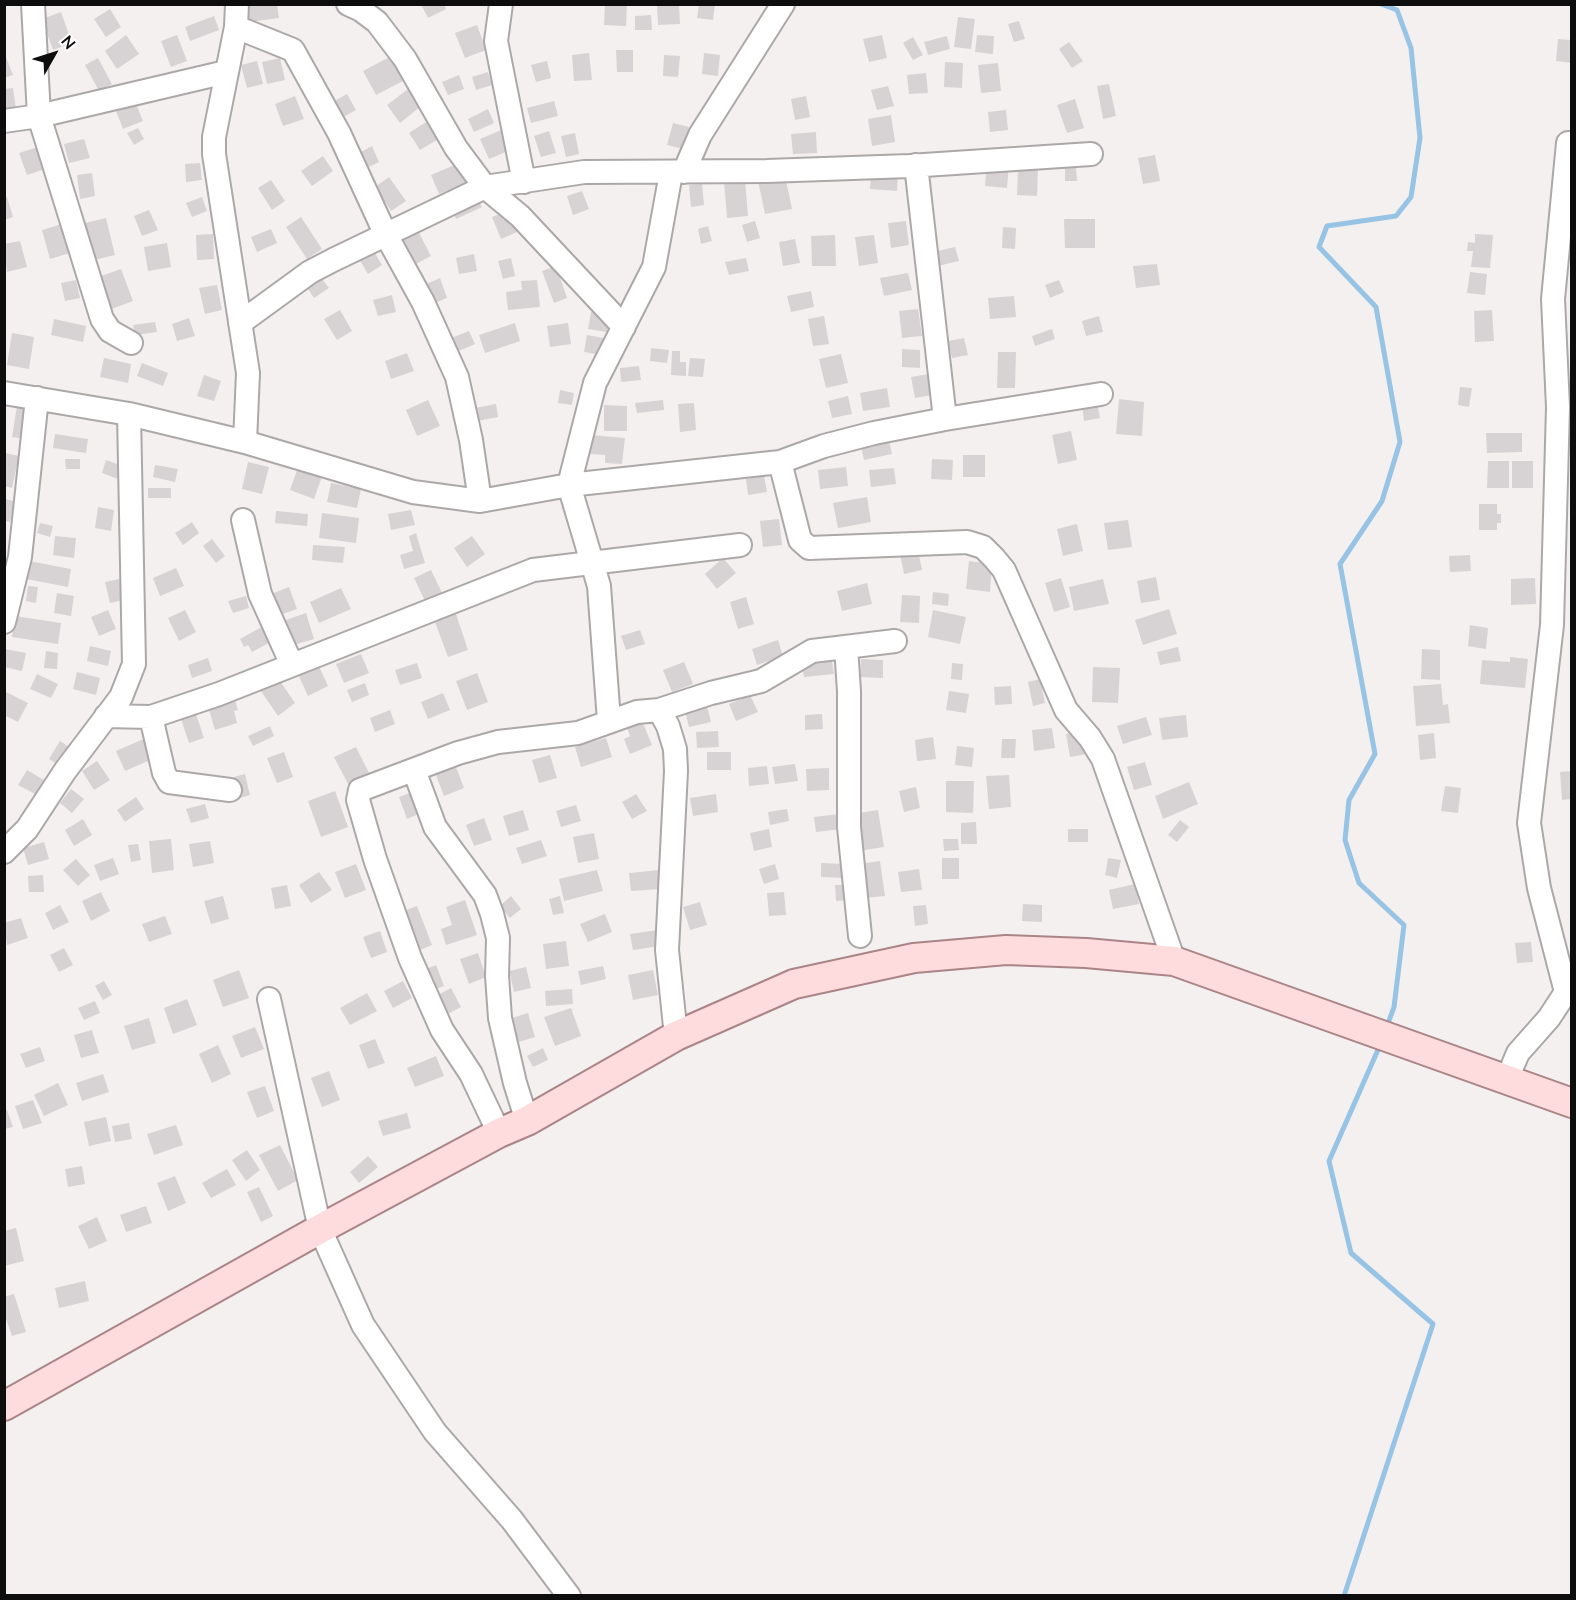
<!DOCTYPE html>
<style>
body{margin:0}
#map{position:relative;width:1576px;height:1600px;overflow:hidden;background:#f4f0f0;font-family:"Nunito Sans",sans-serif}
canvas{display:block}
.frame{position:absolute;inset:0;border:6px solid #0e0d0d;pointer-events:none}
.north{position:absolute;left:24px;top:24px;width:60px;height:60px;-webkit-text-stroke:4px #fff;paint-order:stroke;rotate:51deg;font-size:16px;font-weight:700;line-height:24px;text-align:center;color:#0e0d0d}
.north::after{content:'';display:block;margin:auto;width:21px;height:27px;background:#0e0d0d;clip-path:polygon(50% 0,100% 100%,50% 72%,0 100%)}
</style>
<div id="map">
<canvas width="1576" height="1600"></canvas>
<div class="frame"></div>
<div class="north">N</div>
</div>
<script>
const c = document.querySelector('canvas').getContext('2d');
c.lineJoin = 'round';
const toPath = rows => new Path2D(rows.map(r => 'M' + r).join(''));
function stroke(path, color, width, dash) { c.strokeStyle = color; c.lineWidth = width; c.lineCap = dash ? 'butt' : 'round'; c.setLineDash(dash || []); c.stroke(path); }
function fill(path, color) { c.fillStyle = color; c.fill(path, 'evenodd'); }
stroke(toPath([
 [1381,4,1397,10,1411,48,1420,138,1411,197,1396,216,1327,226,1319,247,1376,307,1400,442,1382,501,1340,564,1375,754,1349,800,1345,840,1359,883,1404,925,1394,1007,1386,1029],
 [1344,1596,1433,1324,1351,1253,1329,1161,1381,1043]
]), '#97c3e5', 5);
fill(toPath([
 [277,4,279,18,249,22,246,5],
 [421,4,444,4,446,9,428,18],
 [605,4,627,4,626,26,604,25],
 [657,4,679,4,680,24,658,25],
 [699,4,715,4,713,20,697,18],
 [110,9,121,27,106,37,94,19],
 [61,12,72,43,53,50,42,19],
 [651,15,652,30,635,30,635,16],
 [214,16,219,30,190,41,185,27],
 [958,17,975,19,971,49,954,47],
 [1019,21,1025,39,1014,42,1008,24],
 [477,25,486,50,465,58,455,33],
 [126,35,139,54,117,69,105,51],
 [177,35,187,61,171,67,161,41],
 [882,35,887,58,869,62,863,39],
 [977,35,994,36,993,54,975,52],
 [947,36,950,49,928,55,924,42],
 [913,37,923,55,913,60,903,43],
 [1558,39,1572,40,1572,63,1556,61],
 [1069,42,1083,61,1072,68,1059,49],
 [616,50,633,50,633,72,617,72],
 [397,53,409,78,376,95,363,71],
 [589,53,592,80,574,81,572,55],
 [704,53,720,55,718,76,702,74],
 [664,55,680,56,678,77,663,76],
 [6,57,13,75,4,78,4,58],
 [98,58,112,84,99,91,85,65],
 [280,58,285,80,267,84,262,62],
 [257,61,263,84,247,88,241,65],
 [547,61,551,78,536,82,531,65],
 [945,62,963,63,962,88,944,87],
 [998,63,1001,91,981,93,978,65],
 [488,72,492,85,476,90,472,77],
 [926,73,928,93,909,94,907,75],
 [459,75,464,89,448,95,442,82],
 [1109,84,1116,116,1103,119,1097,86],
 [412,86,425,103,400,123,387,105],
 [888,86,894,106,877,110,871,90],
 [13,88,16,109,4,111,4,89],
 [347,94,356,110,336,121,327,105],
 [295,96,304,119,283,126,275,104],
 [806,96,810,117,795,120,791,99],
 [1075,99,1084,128,1067,133,1057,105],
 [554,101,558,116,531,123,527,108],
 [136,104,143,121,123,129,116,111],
 [488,109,494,123,474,132,468,119],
 [1006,110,1008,130,990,132,988,112],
 [891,115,895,142,872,146,868,119],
 [431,119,442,137,420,150,409,133],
 [673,123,689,127,684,149,667,145],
 [138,128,144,139,134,145,127,133],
 [506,128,515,148,489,159,480,139],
 [549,131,556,153,541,157,534,136],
 [816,132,817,153,793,154,791,134],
 [575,133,579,154,566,157,561,136],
 [84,139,90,158,69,163,64,144],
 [372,146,379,162,369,167,361,152],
 [38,147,45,169,27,175,19,153],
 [1155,155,1160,181,1143,184,1138,158],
 [323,156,333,171,312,186,301,171],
 [987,162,1009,164,1007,188,985,186],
 [200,163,202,180,186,182,185,164],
 [459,163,467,182,439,194,431,175],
 [1065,166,1076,166,1077,181,1065,181],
 [1018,167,1038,168,1037,196,1017,195],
 [784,171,792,209,765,214,757,176],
 [871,172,898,174,897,191,870,189],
 [92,173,95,196,80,199,77,175],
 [389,177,406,201,391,211,375,187],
 [271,180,285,201,272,210,258,188],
 [745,180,748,216,727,218,724,181],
 [702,184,704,205,691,207,689,185],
 [582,191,589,209,573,215,567,196],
 [476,195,482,207,456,219,450,207],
 [7,197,13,217,4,220,4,198],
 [202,197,207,211,192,217,186,203],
 [149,210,158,230,142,236,134,216],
 [508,211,517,232,501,239,492,217],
 [301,217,322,249,307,259,286,227],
 [106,218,115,255,94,260,85,223],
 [1064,219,1095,219,1095,248,1065,248],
 [755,221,760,238,747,242,742,225],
 [906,221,909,245,891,248,888,223],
 [62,224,70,253,50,259,42,230],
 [415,225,431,256,416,264,400,233],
 [708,226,712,241,701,244,698,229],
 [1003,227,1016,228,1015,249,1002,248],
 [271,229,277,243,257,252,251,237],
 [213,234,214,259,197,260,196,235],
 [1475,234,1493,235,1490,268,1471,267,1473,251,1467,251,1468,242,1475,243],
 [835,235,836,266,812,266,811,236],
 [874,235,878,263,859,266,855,237],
 [795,239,800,263,783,266,779,242],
 [20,241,27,267,7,272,4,244],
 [167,243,171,267,148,271,144,247],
 [955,247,959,261,933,267,929,253],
 [373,250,382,265,368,274,359,259],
 [474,254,477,271,459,274,456,258],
 [511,258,515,276,503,279,498,261],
 [746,258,749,271,729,275,725,262],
 [1157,264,1160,285,1136,288,1133,266],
 [556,266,567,298,554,303,542,271],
 [121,269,133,301,112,309,101,276],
 [1470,272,1487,274,1485,295,1467,293],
 [908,273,912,290,884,296,880,278],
 [440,278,447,298,430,305,422,286],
 [322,279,329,288,314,298,308,289],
 [76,280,80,298,65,301,61,283],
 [537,280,540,307,508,310,506,292,522,290,521,281],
 [1059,280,1064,292,1050,298,1045,285],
 [217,285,222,310,205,314,199,288],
 [811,291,814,307,791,312,787,296],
 [392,295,396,312,378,316,373,300],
 [1014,296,1016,317,990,319,988,298],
 [918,309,922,336,902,338,899,311],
 [340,310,352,331,337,340,324,319],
 [1492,310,1494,341,1475,342,1474,311],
 [591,312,610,315,607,332,588,329],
 [824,316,829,344,813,346,808,319],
 [1099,316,1103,332,1086,336,1082,321],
 [189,318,195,336,177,341,172,324],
 [54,319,86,326,83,342,51,335],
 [155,322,157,332,135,335,133,325],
 [515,323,520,341,485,353,479,335],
 [568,323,571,344,550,347,547,326],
 [1052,329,1055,339,1035,346,1032,336],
 [469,331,475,344,452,354,446,340],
 [12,333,34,337,29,369,7,365],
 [587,335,603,338,600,355,584,352],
 [964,338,968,355,952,358,948,341],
 [651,348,669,350,667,363,650,361],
 [902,349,920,350,920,368,902,367],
 [672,351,680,351,680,362,686,362,686,376,671,375],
 [998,352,1016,352,1015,388,997,388],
 [407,353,414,371,391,379,385,361],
 [841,354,848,383,826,388,819,359],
 [104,358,131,364,128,383,100,377],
 [690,358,705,359,703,377,688,376],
 [142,363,168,373,163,386,137,376],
 [639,366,641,380,621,382,620,368],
 [929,374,933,395,915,398,911,377],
 [204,375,221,381,214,401,197,396],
 [1460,387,1472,388,1469,407,1458,405],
 [887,388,890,407,863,411,860,393],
 [560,390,574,393,572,405,558,403],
 [848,396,852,414,832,418,828,401],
 [1119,399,1144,402,1142,436,1116,434],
 [428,400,440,426,417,436,406,410],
 [663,400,664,410,637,413,635,403],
 [1097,402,1100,418,1084,421,1082,405],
 [694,403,696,430,680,432,678,404],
 [496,404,498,417,472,422,470,409],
 [604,405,627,406,627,431,604,431],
 [17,406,31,408,27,439,12,437],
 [1071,431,1077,460,1058,464,1052,435],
 [1486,433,1522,433,1522,452,1487,453],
 [55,434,88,439,86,453,53,448],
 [591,435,625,438,622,464,605,463,605,455,589,454],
 [888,436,892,454,864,460,860,442],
 [5,453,19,456,12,488,4,486],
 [963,455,985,455,985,477,963,477],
 [65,459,80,459,80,469,66,469],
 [932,459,953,460,952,480,931,479],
 [106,460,123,466,118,479,102,473],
 [1488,461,1509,461,1509,488,1487,488],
 [1512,461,1533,461,1533,488,1512,488],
 [248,462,269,467,262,494,242,489],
 [300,462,324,471,314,499,290,490],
 [155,465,178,469,175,482,153,477],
 [846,467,848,486,820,489,818,470],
 [894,468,896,484,871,487,869,470],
 [764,476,767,492,748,495,746,479],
 [331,483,361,489,357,508,327,502],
 [148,488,171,488,171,498,148,498],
 [867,497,871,522,838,528,833,503],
 [5,499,14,501,10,522,5,521],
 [1479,504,1497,504,1497,514,1501,514,1501,523,1497,523,1497,530,1479,530],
 [98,507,114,510,111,531,95,528],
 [411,510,415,525,391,530,388,514],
 [276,511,308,514,307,526,275,523],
 [322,513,359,518,356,543,319,538],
 [779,519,782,545,763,547,760,521],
 [1128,520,1132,547,1108,550,1104,523],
 [192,522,199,533,183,545,175,533],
 [40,523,53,526,50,537,37,533],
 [1077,524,1083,551,1063,556,1057,529],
 [416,533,425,563,404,569,400,555,413,551,409,536],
 [55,536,76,538,74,558,53,555],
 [472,536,485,554,467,567,454,548],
 [212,539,225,556,216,563,203,546],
 [313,545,345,547,343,563,312,560],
 [918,550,922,570,904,574,900,554],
 [1470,555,1471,571,1450,572,1449,556],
 [723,558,736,573,717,589,705,574],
 [29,561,71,569,68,587,26,579],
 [969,561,992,564,990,592,966,589],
 [176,568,184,586,160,596,153,578],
 [431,570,443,595,426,603,414,578],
 [1156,577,1160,600,1141,603,1137,581],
 [1061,578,1070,607,1054,612,1045,583],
 [1535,578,1536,604,1511,605,1511,579],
 [119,579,124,600,110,603,105,582],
 [1103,579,1109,604,1074,611,1069,587],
 [867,583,872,604,842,611,837,591],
 [28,586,38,587,36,603,26,601],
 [289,587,297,609,277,616,269,595],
 [341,588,351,609,319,623,310,602],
 [933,592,949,594,948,606,932,604],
 [57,593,74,596,71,616,54,613],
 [902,595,920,596,919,623,900,622],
 [246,596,249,608,233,613,228,601],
 [746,597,754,624,738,629,730,602],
 [1169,609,1177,634,1143,645,1135,620],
 [108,610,116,629,99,636,91,617],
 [185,610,196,632,179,641,168,618],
 [933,610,966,617,960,644,928,637],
 [306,613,314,639,290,646,285,632,289,630,286,620],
 [456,614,468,650,448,657,435,622],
 [15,616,61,623,58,644,12,637],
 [267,624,276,639,252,652,248,645,244,647,240,639],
 [1470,625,1488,628,1486,649,1468,646],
 [640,630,645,644,626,650,621,636],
 [778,640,783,656,757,665,752,649],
 [90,646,111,651,108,666,87,661],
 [1178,647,1181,661,1160,665,1157,652],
 [5,649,26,653,22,671,4,667],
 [1422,649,1440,650,1440,680,1421,679],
 [46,651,58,653,57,669,44,668],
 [361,654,369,673,344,683,336,664],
 [831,655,834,674,804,677,801,658],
 [1510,657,1528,659,1525,688,1480,684,1482,660,1510,662],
 [208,658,212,671,192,678,188,665],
 [861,659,883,660,883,678,860,677],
 [317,662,328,686,308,696,297,672],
 [684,662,693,684,672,692,663,670],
 [417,663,422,678,400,685,395,670],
 [952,663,963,664,962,680,951,679],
 [1093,667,1120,668,1118,703,1092,702],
 [77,672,100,678,96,695,73,689],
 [477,673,488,702,467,710,456,681],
 [37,674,58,684,51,698,30,689],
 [278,678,295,703,278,716,261,691],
 [1040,679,1045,703,1033,706,1028,682],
 [365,683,369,695,352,702,347,690],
 [1441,684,1443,705,1448,704,1450,723,1416,726,1413,686],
 [1011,686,1012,704,995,705,994,687],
 [4,691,28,703,18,722,4,715],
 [232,691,238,710,234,711,237,723,215,730,206,700],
 [949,691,969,694,966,713,946,710],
 [443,693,450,710,428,719,421,702],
 [750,695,758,712,736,721,729,704],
 [706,702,711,722,689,727,684,708],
 [193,705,204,738,189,743,178,710],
 [390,710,395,724,375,732,370,718],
 [822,714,823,729,805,730,805,715],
 [1186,715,1188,737,1162,740,1159,718],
 [1146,717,1152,735,1123,744,1117,726],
 [642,721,652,745,630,754,624,739,630,736,627,728],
 [270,726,274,736,253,746,248,736],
 [1052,728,1055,748,1034,751,1032,730],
 [718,731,719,747,697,748,696,732],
 [1083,731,1087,754,1070,757,1066,734],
 [1434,733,1436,758,1420,760,1418,735],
 [148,737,157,757,125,771,116,751],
 [933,737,936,759,917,761,915,740],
 [606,738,612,757,581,767,575,747],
 [1002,739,1016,739,1015,758,1001,758],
 [60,741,69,747,59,765,49,759],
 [957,746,974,748,972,767,955,765],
 [356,747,369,773,348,784,334,757],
 [284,752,293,777,277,783,267,758],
 [707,752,731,752,731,770,707,770],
 [550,755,557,778,539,783,532,760],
 [97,761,110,780,94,790,82,771],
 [454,762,464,788,444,796,434,770],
 [1145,762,1152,785,1134,790,1127,767],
 [795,764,798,781,775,784,772,767],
 [767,766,769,784,749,786,748,768],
 [829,768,829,790,807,791,806,769],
 [27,770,44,780,35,794,18,785],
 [1572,771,1572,799,1562,800,1560,772],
 [245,774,250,795,240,798,234,777],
 [1009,775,1011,807,989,809,986,776],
 [946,781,974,781,973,813,946,812],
 [1189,782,1198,804,1163,819,1155,796],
 [1445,786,1461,788,1458,813,1441,811],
 [916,787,920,808,904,812,899,791],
 [71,789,84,799,72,813,60,803],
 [335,791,348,827,321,837,308,801],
 [415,791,423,812,407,819,399,797],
 [636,794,647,811,632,819,622,802],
 [716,794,718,812,693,816,690,798],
 [136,797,144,809,125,822,117,810],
 [205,804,209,818,191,823,186,809],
 [576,805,581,821,561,827,556,811],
 [787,809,789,821,770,825,768,812],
 [523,810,529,830,509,836,503,816],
 [878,810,884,847,858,851,852,814],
 [839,814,841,829,816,832,814,817],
 [484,818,492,840,474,846,466,825],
 [83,819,92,835,74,846,65,830],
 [1180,820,1189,827,1177,842,1168,835],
 [976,822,977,844,961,844,961,823],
 [769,829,772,847,754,851,750,833],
 [1068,829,1088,829,1088,842,1068,842],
 [594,833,599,859,578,863,573,837],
 [171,839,174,870,152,873,149,841],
 [943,839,958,839,959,850,944,851],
 [541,840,547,856,522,864,516,848],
 [210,841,214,863,193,867,189,844],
 [44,842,49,859,28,865,23,848],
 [138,844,141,860,131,862,128,845],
 [113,858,119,874,100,881,94,865],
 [942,858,959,858,959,879,942,879],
 [1108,858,1121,860,1117,878,1105,875],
 [76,859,90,875,78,886,63,870],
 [880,861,885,896,864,898,859,864],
 [821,863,845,864,845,878,821,877],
 [356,864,366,890,345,898,335,872],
 [775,864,779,879,764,884,759,869],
 [919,869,922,890,901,892,898,872],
 [597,870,603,891,564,901,559,879],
 [660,870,661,889,631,891,629,873],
 [319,872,332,890,311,903,299,885],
 [43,875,44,892,29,892,28,876],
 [1135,884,1139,904,1113,909,1109,890],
 [287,885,291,906,275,909,271,888],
 [835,885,849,885,850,900,836,901],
 [101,892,110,911,91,921,82,901],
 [784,892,786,915,769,916,767,893],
 [223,896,229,919,211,924,204,901],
 [511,896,521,909,510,918,500,906],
 [560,896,564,913,553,915,549,899],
 [465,900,477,935,446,945,441,929,452,925,446,907],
 [700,902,707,925,690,930,683,907],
 [1023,904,1042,905,1042,922,1022,921],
 [60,905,69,922,53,930,45,913],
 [926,905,928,924,915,926,913,906],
 [417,906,432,945,413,953,398,913],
 [605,914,612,932,588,942,580,924],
 [165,916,172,934,149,942,142,924],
 [21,918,28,938,7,945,4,923],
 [658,930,660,946,633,950,630,934],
 [380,931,387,952,371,958,363,937],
 [566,941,569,966,546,969,543,944],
 [1531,942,1533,962,1517,963,1515,943],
 [64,948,73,965,59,972,50,955],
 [478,953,486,977,469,984,460,959],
 [436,965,444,986,428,992,419,972],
 [603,966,606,979,581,985,578,971],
 [526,967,531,988,514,992,509,971],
 [239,970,249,998,223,1007,213,980],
 [653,970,658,995,633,1000,628,975],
 [104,981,112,995,103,1000,95,986],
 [403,981,412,998,393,1008,384,991],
 [451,988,461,1007,442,1017,432,998],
 [572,989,573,1004,546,1006,545,991],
 [367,993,377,1011,350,1025,340,1008],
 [187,999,197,1025,173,1034,164,1008],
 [95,1001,100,1013,84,1020,78,1008],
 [571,1008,581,1036,555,1046,544,1017],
 [528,1013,535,1037,519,1042,512,1018],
 [149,1018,156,1043,132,1050,124,1026],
 [255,1027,264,1049,241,1058,232,1036],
 [92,1030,99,1053,81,1058,74,1035],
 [375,1039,385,1063,368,1069,359,1045],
 [218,1045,231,1074,212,1083,199,1054],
 [40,1047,45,1061,26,1068,20,1054],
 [543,1048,548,1060,533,1067,527,1056],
 [436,1056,444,1076,415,1087,407,1068],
 [329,1071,340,1100,322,1107,311,1078],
 [103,1074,109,1092,82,1101,76,1083],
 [58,1083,68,1105,44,1116,34,1095],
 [265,1086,274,1111,257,1118,247,1092],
 [33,1100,42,1123,23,1129,15,1106],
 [4,1110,7,1110,13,1127,4,1129],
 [407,1113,411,1128,383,1136,378,1121],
 [106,1117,111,1141,89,1146,84,1122],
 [129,1123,132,1139,115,1142,112,1126],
 [176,1125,183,1145,154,1155,147,1134],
 [280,1145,298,1180,278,1191,259,1155],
 [247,1150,260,1170,246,1181,232,1160],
 [368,1156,378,1167,359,1183,350,1172],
 [82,1166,85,1184,68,1187,65,1169],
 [227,1169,236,1185,211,1198,202,1183],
 [175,1176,186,1203,168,1211,157,1183],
 [259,1187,273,1216,261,1222,247,1192],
 [146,1206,152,1223,126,1232,120,1215],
 [97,1217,107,1241,89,1249,78,1226],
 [16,1228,24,1261,4,1266,4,1231],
 [85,1281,89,1301,59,1308,55,1288],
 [14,1294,26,1332,12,1336,4,1313,4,1297]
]), '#d7d3d4');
const minor = toPath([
 [33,4,39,116,102,319,110,331,131,343],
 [237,4,236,27,214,137,214,154,248,373,245,442],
 [348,4,361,10,377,22,405,59,456,148,485,187,520,216,624,327],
 [501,4,496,41,524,182],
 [236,27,293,50,339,133,385,233,423,302,457,377,471,440,480,501],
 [4,121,39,116,226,72],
 [916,165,945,419],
 [684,172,700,135,783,4],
 [240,323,310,272,333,260,485,187,584,172,767,171,909,166,1091,154],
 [4,393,129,414,245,442,413,492,480,501,569,485,780,462,824,446,874,433,945,419,1101,394],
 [780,462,800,540,809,548,967,542,983,547,994,558,1004,570,1066,710,1090,738,1103,759,1174,961],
 [243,520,260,594,292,665],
 [4,622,20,557,37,398],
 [846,647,849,691,849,827,860,936],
 [659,710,711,693,761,681,812,651,895,641],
 [106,716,151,717,219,694,533,570,740,545],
 [151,717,164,773,169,782,230,790],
 [609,721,599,586,569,485,595,383,654,267,671,173],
 [414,770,435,827,485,895,492,914,498,938,497,976,500,1018,515,1083,527,1121],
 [4,852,27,829,65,771,121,697,134,664,129,414],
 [269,999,320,1229,363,1325,435,1432,512,1520,569,1596],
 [1507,1079,1518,1053,1549,1018,1566,992,1539,888,1529,823,1552,625,1558,407,1553,299,1568,143,1572,143],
 [499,1133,471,1074,442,1030,410,958,375,859,358,800,360,790,458,753,498,742,578,733,637,712,659,710,668,726,675,749,676,771,667,950,676,1036]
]);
const major = toPath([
 [4,1406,320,1229,499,1133,527,1121,676,1036,794,984,914,958,1006,950,1086,953,1174,961,1572,1103]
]);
stroke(minor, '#aca8a8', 26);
stroke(major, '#aa8487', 32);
stroke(minor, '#fff', 22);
stroke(major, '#fedcde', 28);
</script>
